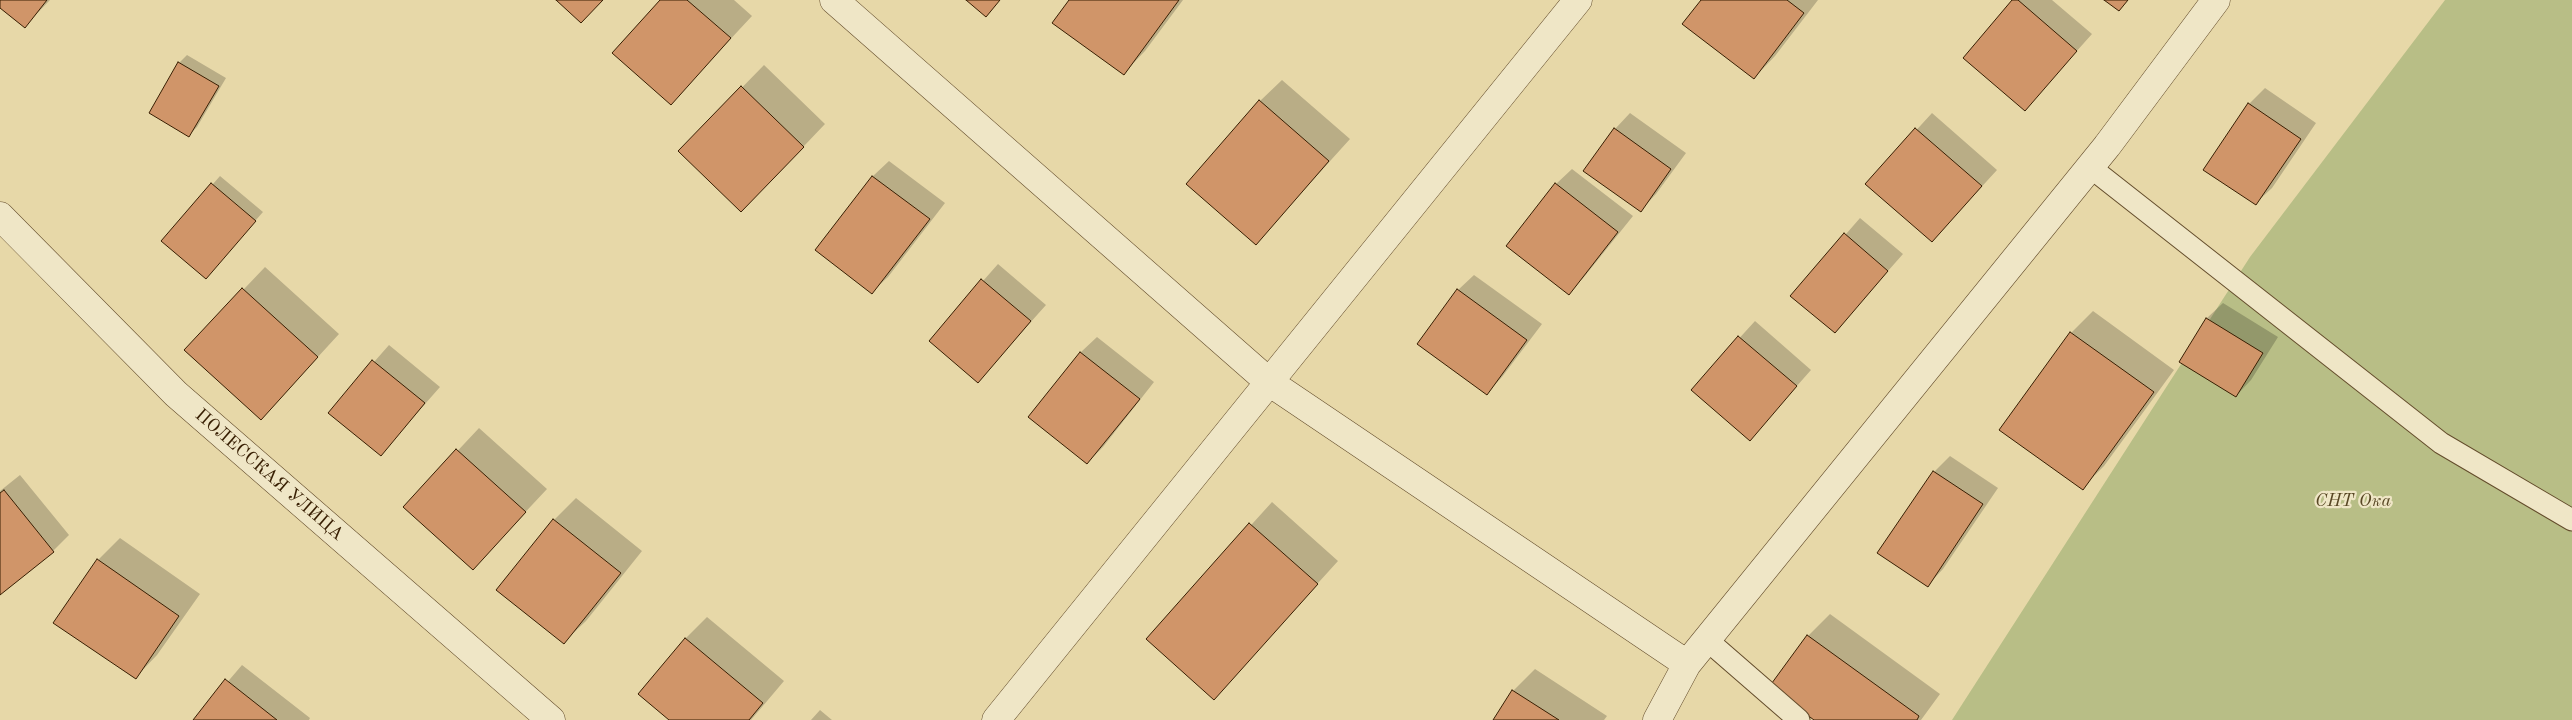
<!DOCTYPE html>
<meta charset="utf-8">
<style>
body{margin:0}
canvas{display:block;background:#e7d8a8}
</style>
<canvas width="2572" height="720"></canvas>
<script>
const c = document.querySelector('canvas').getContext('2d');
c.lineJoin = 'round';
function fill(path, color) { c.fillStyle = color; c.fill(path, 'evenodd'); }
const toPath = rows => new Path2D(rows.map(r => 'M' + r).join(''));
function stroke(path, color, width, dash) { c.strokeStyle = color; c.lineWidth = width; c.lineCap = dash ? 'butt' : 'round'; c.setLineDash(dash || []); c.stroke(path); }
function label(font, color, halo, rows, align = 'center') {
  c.font = font + ' "Old Standard TT",serif'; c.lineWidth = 4.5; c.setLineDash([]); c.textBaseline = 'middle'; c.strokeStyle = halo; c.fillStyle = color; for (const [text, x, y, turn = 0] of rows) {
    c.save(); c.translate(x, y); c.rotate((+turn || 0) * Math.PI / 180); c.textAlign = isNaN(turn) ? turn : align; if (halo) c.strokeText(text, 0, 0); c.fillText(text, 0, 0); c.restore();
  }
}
fill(toPath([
 [2445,0,2572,0,2572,720,1952,720,2250,257]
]), '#b8be86');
fill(toPath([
 [0,0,50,0,25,26,0,6],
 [661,0,734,0,752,16,671,103],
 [1070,0,1183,0,1145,51,1124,73],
 [1702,0,1818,0,1775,56,1754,78],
 [2014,0,2052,0,2092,34,2025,109],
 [187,55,226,78,197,127,189,135,179,63],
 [764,65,825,124,763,189,680,151],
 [1282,80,1350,139,1256,243,1260,101],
 [2265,88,2316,123,2272,188,2256,203,2249,104],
 [1630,113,1686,153,1656,194,1641,210,1615,129],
 [1932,113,1997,170,1932,241,1867,184],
 [889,161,945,203,888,277,872,292,817,250,873,176],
 [1572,169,1633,216,1584,277,1569,293,1556,184],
 [220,176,263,212,213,269,163,241],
 [1860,218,1903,254,1834,332,1792,296],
 [998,264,1046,305,978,381,930,341],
 [265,267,339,334,261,419,186,350],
 [1474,275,1542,324,1502,377,1487,393,1458,290],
 [2223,303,2278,337,2251,380,2236,396,2181,362,2207,318],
 [2093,311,2174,370,2104,466,2082,488,2001,429,2071,333],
 [1755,321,1811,370,1750,439,1693,389],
 [1097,337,1154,382,1103,447,1087,463,1030,417,1081,352],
 [389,345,440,387,380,455,330,412],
 [479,428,547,489,473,568,405,507],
 [1950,456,1998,488,1943,569,1928,585,1879,552,1934,472],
 [20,475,69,535,53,551,0,594,0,491],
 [576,498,642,551,586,621,564,642,498,590,554,520],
 [1272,502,1338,561,1214,698,1148,639],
 [120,538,200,594,157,655,136,677,98,560],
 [1830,614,1940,694,1921,720,1816,720,1808,636],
 [707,617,784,681,751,720,671,720,686,638],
 [242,665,310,718,309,720,195,720],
 [1535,669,1607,716,1604,720,1494,720,1513,691],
 [820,710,832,720,811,720]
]), '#0003');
const building = toPath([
 [0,0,47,0,25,28,0,8,0,0],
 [556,0,603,0,581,23,556,0],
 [660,0,687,0,731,38,671,105,612,53,660,0],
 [966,0,1000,0,986,17,966,0],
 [1069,0,1179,0,1124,75,1052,23,1069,0],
 [1701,0,1787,0,1804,13,1754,79,1682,24,1701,0],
 [2012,0,2018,0,2077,51,2025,111,1963,58,2012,0],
 [2104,0,2128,0,2119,11,2104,0],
 [178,62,219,86,189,137,149,113,178,62],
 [741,86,804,147,741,212,678,151,741,86],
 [1259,100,1329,161,1256,245,1186,184,1259,100],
 [2248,103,2301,139,2256,205,2203,170,2248,103],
 [1614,128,1671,169,1641,212,1583,171,1614,128],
 [1915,128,1982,186,1932,242,1865,184,1915,128],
 [872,176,930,219,872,294,815,250,872,176],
 [211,183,256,221,206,279,161,241,211,183],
 [1555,183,1618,232,1569,295,1506,246,1555,183],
 [1844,233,1888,271,1835,333,1790,296,1844,233],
 [981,279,1031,321,978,383,929,341,981,279],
 [242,288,318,357,261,420,184,350,242,288],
 [1457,289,1527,340,1487,395,1417,344,1457,289],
 [2206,318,2263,353,2236,397,2179,362,2206,318],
 [2070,332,2154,392,2083,490,1999,430,2070,332],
 [1738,336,1797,386,1750,441,1691,390,1738,336],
 [1080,352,1140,399,1087,464,1028,417,1080,352],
 [372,360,425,403,381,456,328,413,372,360],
 [456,449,526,512,473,570,403,507,456,449],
 [1933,471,1983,504,1928,587,1877,553,1933,471],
 [4,490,54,552,0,595,0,493,4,490],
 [553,519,621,573,564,644,496,590,553,519],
 [1249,523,1318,584,1214,700,1146,639,1249,523],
 [97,559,179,616,136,679,53,623,97,559],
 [1807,635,1919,716,1917,720,1814,720,1769,687,1807,635],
 [685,638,763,703,749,720,669,720,638,694,685,638],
 [225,679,277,720,193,720,225,679],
 [1512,690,1559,720,1493,720,1512,690]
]);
fill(building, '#d09569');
stroke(building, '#381f03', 1);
const lane = toPath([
 [2090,167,2441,443,2572,520],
 [1707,640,1799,720]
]);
const street = toPath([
 [834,0,1269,382,1687,664],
 [0,216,176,394,551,720],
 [996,720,1578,0],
 [1657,720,1687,664,2107,146,2216,0]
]);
stroke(lane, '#644d2c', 23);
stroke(street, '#644d2c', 29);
stroke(lane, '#efe6c6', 21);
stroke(street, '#efe6c6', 28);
label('18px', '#381f03', '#efe6c6', [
 ["ПОЛЕССКАЯ УЛИЦА",269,475,41]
]);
label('italic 18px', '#584724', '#efe6c6', [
 ["СНТ Ока",2353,501]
]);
</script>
